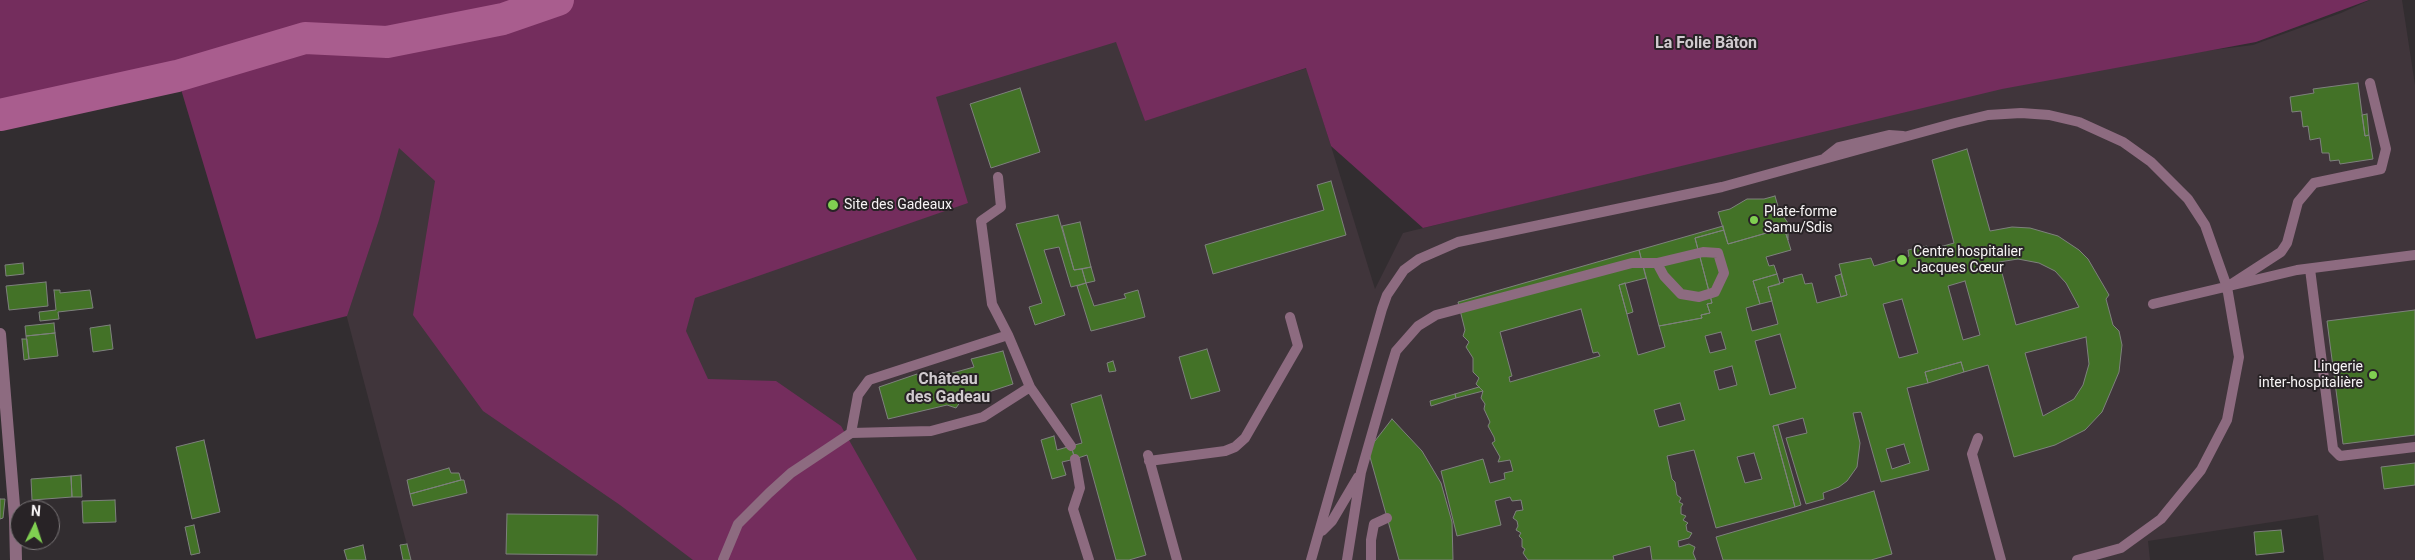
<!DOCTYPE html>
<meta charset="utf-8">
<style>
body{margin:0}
#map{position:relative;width:2415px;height:560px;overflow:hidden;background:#322d30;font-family:Roboto,sans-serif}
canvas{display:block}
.north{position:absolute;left:10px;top:500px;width:50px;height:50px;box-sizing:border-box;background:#282326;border:1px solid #7b7779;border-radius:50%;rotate:4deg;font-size:14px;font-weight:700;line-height:20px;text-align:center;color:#f7f4f5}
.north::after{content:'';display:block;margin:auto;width:18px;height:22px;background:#80d051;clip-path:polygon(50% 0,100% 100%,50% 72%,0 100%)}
</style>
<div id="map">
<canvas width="2415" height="560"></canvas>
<div class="north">N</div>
</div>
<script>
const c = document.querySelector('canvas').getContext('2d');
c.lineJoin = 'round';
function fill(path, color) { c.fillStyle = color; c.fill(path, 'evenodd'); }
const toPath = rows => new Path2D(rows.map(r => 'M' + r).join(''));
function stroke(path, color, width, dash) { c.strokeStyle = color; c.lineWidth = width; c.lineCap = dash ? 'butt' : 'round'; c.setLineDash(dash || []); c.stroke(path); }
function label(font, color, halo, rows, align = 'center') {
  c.font = font + ' Roboto,sans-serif'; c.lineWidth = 4; c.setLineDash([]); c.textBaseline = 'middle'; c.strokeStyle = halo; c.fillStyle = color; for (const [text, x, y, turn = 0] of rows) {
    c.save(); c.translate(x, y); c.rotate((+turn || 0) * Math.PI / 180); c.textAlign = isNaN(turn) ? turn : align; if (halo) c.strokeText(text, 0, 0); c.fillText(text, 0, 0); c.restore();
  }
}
fill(toPath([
 [759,0,1115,0,1145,120,1307,68,1375,289,1403,233,2084,66,2253,45,2341,13,2370,0,2402,0,2415,85,2415,560,2324,560,2318,515,2148,541,2150,560,411,560,278,56]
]), '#40353b');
fill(toPath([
 [0,0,2369,0,2256,42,2002,89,1423,228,1331,146,1306,68,1145,121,1116,42,936,97,968,203,695,298,686,331,708,379,776,381,841,426,917,560,693,560,620,505,483,411,413,315,435,181,399,148,379,220,347,316,256,339,177,76,0,115]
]), '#742d5d');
stroke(toPath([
 [0,115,177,76,305,38,387,42,503,19,558,0]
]), '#a95d8e', 32);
const building = toPath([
 [2358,83,2365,136,2369,135,2373,159,2340,164,2339,160,2330,161,2329,153,2322,153,2320,138,2310,140,2308,126,2303,127,2301,111,2292,112,2290,97,2314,93,2313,89,2358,83],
 [1020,88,1040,152,991,168,970,104,1020,88],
 [2367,114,2369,135,2365,136,2362,115,2367,114],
 [1967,149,1990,231,2012,227,2030,228,2058,236,2079,250,2088,259,2109,295,2106,299,2113,325,2119,331,2122,345,2119,372,2102,412,2085,430,2055,445,2014,457,1988,365,1964,372,1961,362,1925,372,1928,383,1907,388,1929,470,1881,482,1861,412,1853,413,1860,443,1857,467,1847,481,1839,487,1823,493,1824,499,1806,504,1786,438,1807,433,1803,418,1773,426,1795,507,1716,528,1694,450,1667,456,1672,479,1675,482,1677,495,1681,498,1679,502,1683,504,1681,507,1681,514,1686,516,1683,520,1688,523,1686,525,1687,531,1692,533,1689,538,1678,541,1679,547,1689,544,1695,547,1693,553,1696,560,1652,560,1650,546,1613,556,1614,560,1528,560,1523,553,1525,549,1522,547,1522,539,1519,536,1521,533,1516,530,1518,526,1517,521,1513,518,1516,511,1523,510,1521,500,1512,501,1510,497,1495,501,1501,525,1457,536,1441,471,1483,459,1490,483,1505,479,1504,473,1513,471,1510,460,1498,462,1500,457,1492,443,1495,441,1494,437,1488,426,1490,422,1484,409,1485,404,1481,398,1483,391,1476,384,1479,378,1473,372,1473,358,1466,347,1469,342,1463,336,1465,330,1458,302,1639,250,1646,278,1619,285,1638,355,1665,347,1659,326,1702,318,1701,315,1710,313,1707,304,1712,303,1695,238,1724,230,1728,244,1784,228,1791,250,1766,257,1769,266,1774,265,1777,274,1753,281,1760,304,1746,308,1752,331,1778,324,1768,287,1784,282,1783,279,1802,274,1805,284,1812,283,1817,303,1847,295,1839,264,1871,258,1874,266,1909,256,1908,250,1927,246,1929,250,1954,243,1932,160,1967,149],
 [2018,259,2039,263,2055,271,2066,283,2079,307,2016,325,1999,262,2018,259],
 [1965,281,1980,335,1963,340,1948,286,1965,281],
 [1902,299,1918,353,1899,358,1883,304,1902,299],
 [1581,309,1593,353,1598,352,1600,356,1510,382,1509,377,1512,376,1500,332,1581,309],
 [1721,332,1726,349,1710,353,1705,336,1721,332],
 [1780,334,1796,388,1770,395,1755,341,1780,334],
 [2086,337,2089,364,2083,385,2074,399,2043,416,2025,353,2086,337],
 [1732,366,1737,385,1719,390,1714,371,1732,366],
 [1680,403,1685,420,1659,427,1654,410,1680,403],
 [1904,444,1910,463,1892,469,1886,449,1904,444],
 [1754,453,1762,479,1745,483,1737,457,1754,453],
 [1331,181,1346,235,1213,274,1205,245,1324,210,1317,185,1331,181],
 [1775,196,1779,210,1788,223,1788,240,1784,228,1728,244,1718,212,1730,209,1747,199,1764,199,1775,196],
 [1058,215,1074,270,1082,269,1086,283,1071,287,1059,247,1044,250,1065,315,1035,325,1029,307,1042,303,1016,224,1058,215],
 [1080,222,1091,267,1074,270,1062,226,1080,222],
 [1723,226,1724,230,1695,238,1712,303,1707,304,1710,313,1701,315,1702,318,1659,326,1639,250,1723,226],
 [23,263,24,274,6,276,5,265,23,263],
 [1091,267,1095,281,1086,283,1082,269,1091,267],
 [1777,274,1780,284,1768,287,1772,301,1760,304,1753,281,1777,274],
 [1841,274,1847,295,1841,297,1835,276,1841,274],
 [46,282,48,306,9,310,6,286,46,282],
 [1086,283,1094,306,1126,298,1124,294,1138,290,1145,317,1091,331,1077,286,1086,283],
 [1625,283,1633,312,1627,314,1619,285,1625,283],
 [54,290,60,290,60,293,90,290,93,308,58,312,59,319,40,321,39,312,56,310,54,290],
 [2415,310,2415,435,2343,444,2327,321,2415,310],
 [54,323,55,333,26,336,25,326,54,323],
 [110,325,113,349,93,352,90,328,110,325],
 [55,333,58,356,29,359,26,336,55,333],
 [22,339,27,339,29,359,24,360,22,339],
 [1207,349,1220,391,1191,399,1179,357,1207,349],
 [1003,351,1013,384,961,401,956,408,947,405,888,419,879,387,917,374,920,382,974,367,971,359,1003,351],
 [1113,361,1116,371,1109,372,1107,363,1113,361],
 [1961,362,1964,372,1928,383,1925,372,1961,362],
 [1479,387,1483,391,1456,398,1455,394,1479,387],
 [1455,394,1456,398,1431,406,1430,401,1455,394],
 [1101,395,1146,555,1129,560,1116,560,1087,455,1075,459,1071,446,1082,443,1071,404,1101,395],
 [1392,419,1422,451,1441,483,1452,522,1453,560,1399,560,1368,450,1392,419],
 [1778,425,1801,505,1795,507,1773,426,1778,425],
 [1054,436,1057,450,1071,446,1075,459,1062,462,1066,475,1052,479,1041,440,1054,436],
 [204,440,220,512,192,519,176,447,204,440],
 [2415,463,2415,485,2384,489,2381,467,2415,463],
 [449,468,451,473,459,473,461,480,410,494,407,480,449,468],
 [81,475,82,497,72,497,71,476,81,475],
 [71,476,72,497,32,500,31,479,71,476],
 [461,480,464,480,467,493,413,506,410,494,461,480],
 [1874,491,1892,554,1871,560,1723,560,1716,537,1874,491],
 [0,499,5,499,3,518,0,519,0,499],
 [115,500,116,522,83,523,82,501,115,500],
 [507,514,598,515,597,555,506,554,507,514],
 [194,525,200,553,191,555,185,527,194,525],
 [2281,530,2284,552,2256,555,2254,532,2281,530],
 [407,544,411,560,403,560,400,545,407,544],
 [363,545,366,560,347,560,344,550,363,545]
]);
fill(building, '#437227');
stroke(building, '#7e817d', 1);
stroke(toPath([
 [1825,158,1839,147,1889,135,1903,136],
 [2310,269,2333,449,2340,456,2415,447],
 [2227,287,2281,252,2287,243,2298,202,2314,183,2381,169,2386,149,2370,83],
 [2153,304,2297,270,2415,255],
 [1030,387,1071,446],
 [851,433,858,395,869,380,1008,335],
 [1978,438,1972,454,2001,560],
 [1148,455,1177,560],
 [1075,459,1080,488,1073,509,1089,560],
 [1149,461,1225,451,1235,447,1245,438,1298,346,1290,317],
 [1322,531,1332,521,1358,477],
 [723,560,738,524,769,493,791,473,851,433,931,431,983,417,1030,387,1008,335,992,304,981,221,1001,207,998,177],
 [1311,560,1382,309,1387,295,1404,270,1419,259,1458,242,1722,187,1955,123,1988,115,2021,113,2049,115,2079,122,2123,142,2151,162,2188,199,2205,225,2227,287,2239,357,2227,420,2201,470,2161,519,2121,548,2077,560],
 [1347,560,1361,472,1392,364,1396,351,1418,326,1436,315,1632,263,1657,263,1703,252,1718,253,1724,273,1715,292,1699,297,1681,294,1664,276,1657,263],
 [1371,560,1371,540,1374,524,1387,518]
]), '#8d6b80', 10);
stroke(toPath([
 [0,334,15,518,16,560]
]), '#8d6b80', 12);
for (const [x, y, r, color] of [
 [833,205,6,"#80d051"],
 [1754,220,5,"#80d051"],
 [1902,260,6,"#80d051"],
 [2373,375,5,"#80d051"]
]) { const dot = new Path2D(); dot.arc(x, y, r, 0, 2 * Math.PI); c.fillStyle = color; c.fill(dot); stroke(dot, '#282326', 2); }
label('14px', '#f7f4f5', '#282326', [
 ["Site des Gadeaux",844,205],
 ["Plate-forme",1764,212],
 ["Samu/Sdis",1764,228],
 ["Centre hospitalier",1913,252],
 ["Jacques Cœur",1913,268],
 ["Lingerie",2363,367,"right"],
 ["inter-hospitalière",2363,383,"right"]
], 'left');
label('bold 16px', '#d1cbcf', '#282326', [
 ["La Folie Bâton",1706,44],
 ["Château",948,380],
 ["des Gadeau",948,398]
]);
</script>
